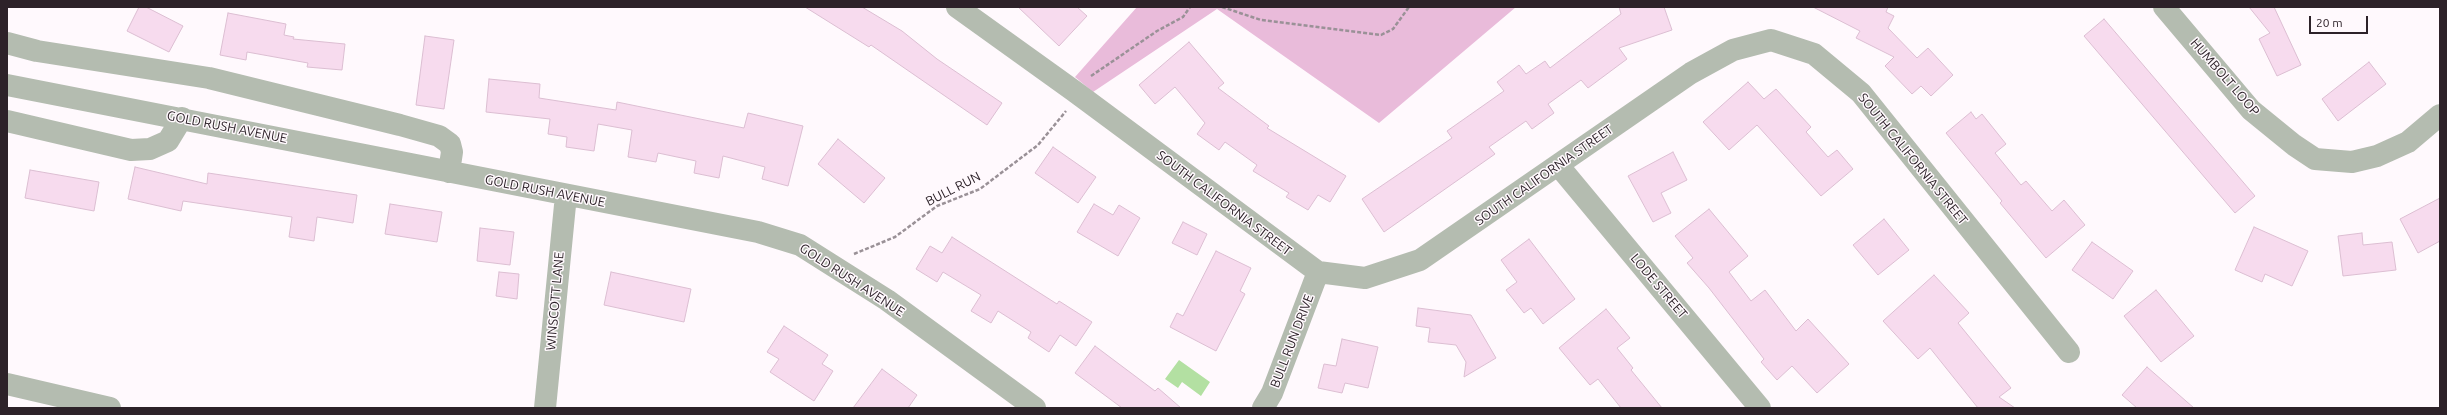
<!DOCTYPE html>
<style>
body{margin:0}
#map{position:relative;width:2447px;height:415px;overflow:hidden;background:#fff9fd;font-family:Ubuntu,sans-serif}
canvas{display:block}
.frame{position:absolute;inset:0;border:8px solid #2d2229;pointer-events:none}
.scale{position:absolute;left:2309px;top:16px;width:59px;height:18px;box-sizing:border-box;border:2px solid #2d2229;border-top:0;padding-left:5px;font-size:12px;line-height:14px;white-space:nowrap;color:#2d2229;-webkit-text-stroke:3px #fff9fd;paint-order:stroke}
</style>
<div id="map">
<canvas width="2447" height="415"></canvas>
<div class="frame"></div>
<div class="scale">20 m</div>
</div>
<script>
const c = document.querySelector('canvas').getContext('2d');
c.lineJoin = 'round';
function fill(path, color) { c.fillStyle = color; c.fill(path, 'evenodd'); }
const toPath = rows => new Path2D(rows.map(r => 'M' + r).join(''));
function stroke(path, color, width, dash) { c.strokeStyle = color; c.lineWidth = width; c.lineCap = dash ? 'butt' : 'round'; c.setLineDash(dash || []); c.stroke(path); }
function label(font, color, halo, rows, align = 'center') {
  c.font = font + ' Ubuntu,sans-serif'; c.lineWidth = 3; c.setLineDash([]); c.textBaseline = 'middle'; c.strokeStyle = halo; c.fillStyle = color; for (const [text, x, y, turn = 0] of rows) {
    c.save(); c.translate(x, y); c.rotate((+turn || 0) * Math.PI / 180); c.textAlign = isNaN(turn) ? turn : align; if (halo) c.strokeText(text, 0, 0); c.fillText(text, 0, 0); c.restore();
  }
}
fill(toPath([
 [1137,7,1516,7,1379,123,1217,9,1093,92,1075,77]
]), '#e9bbda');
fill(toPath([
 [1179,360,1210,382,1201,396,1182,382,1178,388,1165,379]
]), '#b3e0a2');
const building = toPath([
 [139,7,146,7,183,26,169,52,127,31,139,7],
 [805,7,862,7,902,31,937,59,1002,103,987,125,871,45,869,47,805,7],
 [1018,7,1077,7,1087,16,1059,46,1018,7],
 [1619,7,1664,7,1672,30,1619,48,1627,59,1588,88,1581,80,1548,104,1554,113,1532,129,1526,121,1489,147,1495,154,1384,232,1362,199,1452,138,1447,131,1504,91,1497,82,1519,65,1526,74,1545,61,1550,68,1621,14,1619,7],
 [1813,7,1888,7,1886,12,1894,16,1888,28,1917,58,1928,48,1953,75,1931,96,1921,86,1912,94,1885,66,1894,57,1856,38,1860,31,1813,7],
 [2249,7,2274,7,2301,65,2277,76,2259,39,2270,33,2249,7],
 [228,13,286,24,284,35,294,37,293,39,345,44,342,70,307,67,308,63,247,52,246,60,220,55,228,13],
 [2104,19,2255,196,2235,213,2084,36,2104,19],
 [425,36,454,40,444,109,416,105,425,36],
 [1189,42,1224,83,1218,88,1269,126,1267,128,1346,176,1330,202,1318,195,1308,210,1286,197,1289,193,1253,171,1257,165,1225,142,1219,150,1197,134,1205,123,1175,87,1155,104,1139,85,1189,42],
 [2369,62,2386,84,2338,121,2322,99,2369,62],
 [489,79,540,84,539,98,616,110,617,102,744,128,748,113,803,126,788,186,762,179,765,167,723,156,719,178,694,173,696,161,658,153,656,162,628,157,632,130,598,124,594,151,566,147,567,137,548,134,550,119,486,112,489,79],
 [1748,82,1764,99,1776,89,1811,127,1806,132,1828,157,1837,150,1853,169,1821,196,1757,125,1729,150,1703,122,1748,82],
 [1971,112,1976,119,1982,114,2006,144,1995,153,2021,185,2026,181,2052,211,2064,200,2085,225,2046,258,2000,203,2002,201,1946,133,1971,112],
 [838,139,885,178,864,203,818,164,838,139],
 [1053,147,1096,177,1078,203,1035,173,1053,147],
 [1673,152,1687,180,1661,193,1671,213,1653,222,1628,176,1673,152],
 [135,167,207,184,208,173,357,195,353,223,317,217,314,241,289,237,292,217,183,201,181,211,128,199,135,167],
 [30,170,99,182,94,211,25,198,30,170],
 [2440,198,2440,241,2418,253,2400,219,2440,198],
 [390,204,442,212,437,242,385,234,390,204],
 [1094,204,1113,215,1119,205,1140,218,1118,256,1077,232,1094,204],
 [1709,209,1748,256,1729,272,1751,301,1765,290,1796,331,1808,319,1849,364,1817,393,1792,366,1777,380,1761,362,1764,359,1709,288,1687,263,1693,258,1675,236,1709,209],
 [1884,219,1909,250,1878,275,1853,245,1884,219],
 [1183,222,1207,234,1197,255,1172,243,1183,222],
 [2254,227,2308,251,2292,286,2265,274,2262,282,2235,270,2254,227],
 [480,228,514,232,510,265,477,261,480,228],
 [2362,233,2363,245,2392,242,2396,270,2343,276,2338,236,2362,233],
 [952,237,1057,304,1059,301,1092,322,1076,346,1060,335,1049,352,1028,338,1031,332,998,311,991,323,971,311,981,295,943,272,937,282,916,269,930,246,942,253,952,237],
 [1529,239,1575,299,1543,324,1531,308,1524,313,1506,290,1517,282,1501,260,1529,239],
 [2092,242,2133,271,2113,299,2072,270,2092,242],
 [1216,251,1251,268,1240,291,1245,294,1216,351,1170,327,1177,313,1183,316,1216,251],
 [499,272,519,274,517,299,496,296,499,272],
 [611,272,691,289,684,322,604,305,611,272],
 [1934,275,1969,313,1958,323,2011,388,1999,397,2015,408,1978,408,1930,348,1918,359,1883,321,1934,275],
 [2156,290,2194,336,2161,362,2124,316,2156,290],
 [1418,308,1471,315,1496,358,1464,377,1466,362,1456,345,1428,342,1430,328,1416,326,1418,308],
 [1606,309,1630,338,1617,348,1633,368,1631,370,1662,408,1621,408,1598,379,1590,385,1559,348,1606,309],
 [784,326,828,355,822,364,833,371,814,401,770,372,779,359,767,352,784,326],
 [1342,339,1378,347,1368,388,1345,383,1342,393,1318,388,1324,364,1336,366,1342,339],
 [1095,346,1155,391,1158,388,1181,408,1122,408,1075,373,1095,346],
 [2147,367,2194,408,2137,408,2122,395,2147,367],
 [882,369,917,395,908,408,853,408,882,369]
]);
fill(building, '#f7dbee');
stroke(building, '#dcbed2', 1);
stroke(toPath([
 [1222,7,1261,20,1381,35,1393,29,1409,7],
 [1091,76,1157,31,1183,17,1190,7],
 [854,254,895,237,937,206,980,189,1038,145,1066,111]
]), '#9a9197', 2.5, [4, 2]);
stroke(toPath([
 [957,7,1074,91,1318,272,1365,278,1420,260,1691,73,1733,50,1771,40,1814,54,1861,93,2069,352],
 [2164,7,2251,110,2294,145,2315,159,2352,162,2377,156,2408,142,2440,115],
 [7,43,37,51,209,78,400,125,439,136,450,144,452,152,449,172],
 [7,85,758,232,800,245,887,300,1035,408],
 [7,121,131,150,150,149,168,141,182,118],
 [1558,165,1760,408],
 [7,384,110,408],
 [545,408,566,195],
 [1263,408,1272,393,1318,272]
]), '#b4bcb0', 22);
label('13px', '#2d2229', '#fff9fd', [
 ["HUMBOLT LOOP",2225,77,49],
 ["GOLD RUSH AVENUE",227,127,11],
 ["SOUTH CALIFORNIA STREET",1913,159,51],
 ["SOUTH CALIFORNIA STREET",1544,175,-35],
 ["BULL RUN",953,189,-27],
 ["GOLD RUSH AVENUE",545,191,11],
 ["SOUTH CALIFORNIA STREET",1224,203,37],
 ["GOLD RUSH AVENUE",852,280,33],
 ["LODE STREET",1659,286,50],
 ["WINSCOTT LANE",555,301,-85],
 ["BULL RUN DRIVE",1292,341,-69]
]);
</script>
